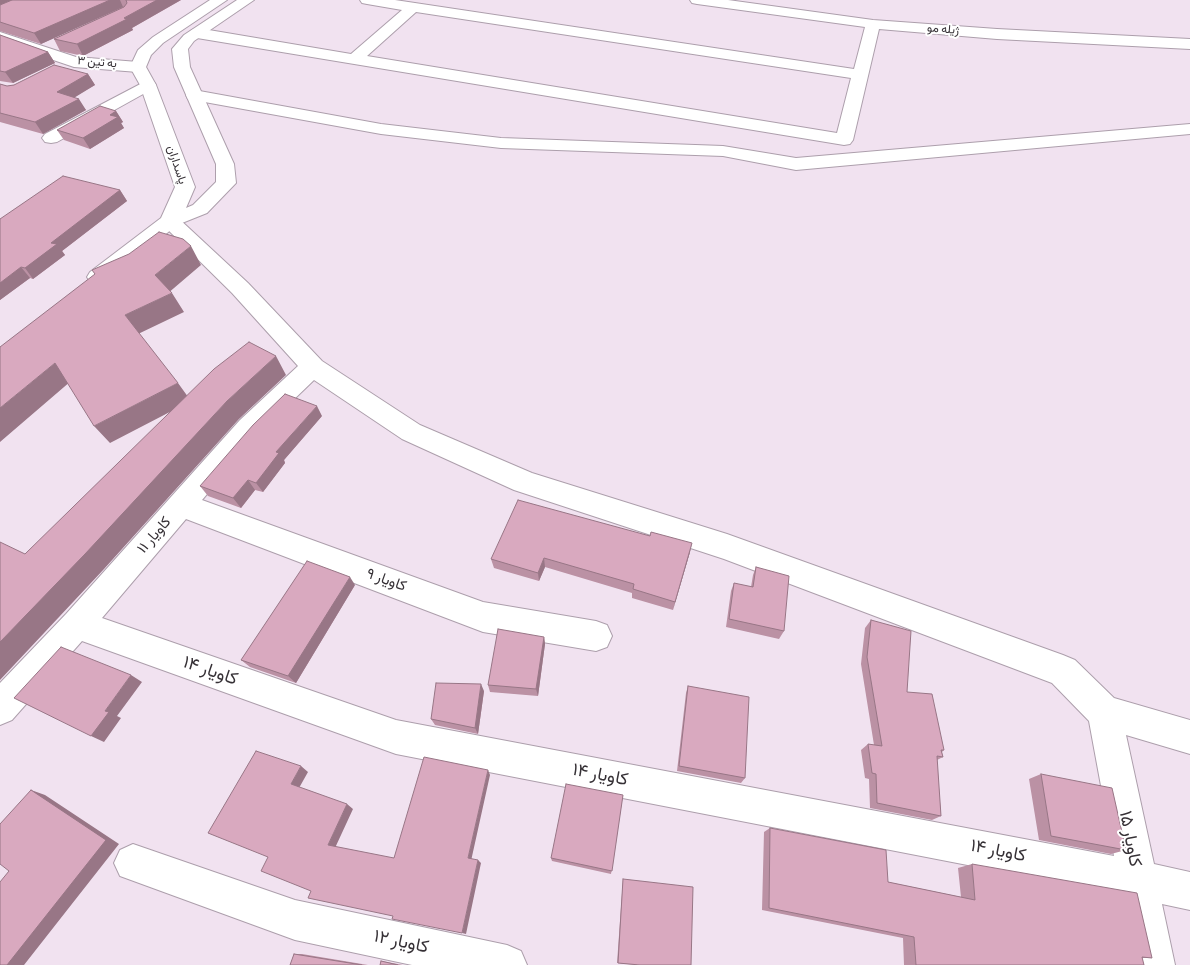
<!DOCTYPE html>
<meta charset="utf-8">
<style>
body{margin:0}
canvas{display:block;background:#f1e2f0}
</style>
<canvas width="1190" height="965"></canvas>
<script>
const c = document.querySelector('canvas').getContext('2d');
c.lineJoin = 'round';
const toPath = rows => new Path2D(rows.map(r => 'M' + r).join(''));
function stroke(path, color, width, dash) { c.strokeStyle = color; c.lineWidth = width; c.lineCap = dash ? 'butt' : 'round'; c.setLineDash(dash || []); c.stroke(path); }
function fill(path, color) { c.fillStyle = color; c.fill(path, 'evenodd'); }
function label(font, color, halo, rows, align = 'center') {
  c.font = font + ' "Source Sans 3",Vazirmatn,sans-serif'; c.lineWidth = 4; c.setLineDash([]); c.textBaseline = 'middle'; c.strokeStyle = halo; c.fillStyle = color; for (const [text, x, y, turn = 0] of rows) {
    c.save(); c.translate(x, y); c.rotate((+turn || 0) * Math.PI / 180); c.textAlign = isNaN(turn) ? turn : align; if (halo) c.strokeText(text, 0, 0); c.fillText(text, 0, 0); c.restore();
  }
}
const minor = toPath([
 [360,0,395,0,854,69,865,27,697,4,692,3,690,0,728,0,873,20,997,29,1190,39,1190,49,997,39,879,29,853,140,850,144,844,145,197,38,192,36,189,33,192,30,197,28,351,54,402,10,367,4,362,3,360,0],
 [416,12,851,78,837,133,367,56,416,12],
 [0,32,76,57,138,62,144,64,146,67,144,70,138,72,74,67,0,42,0,32],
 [148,80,154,82,156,85,154,88,57,142,51,143,45,142,42,138,45,134,148,80],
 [194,90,381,124,501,138,723,146,796,158,1190,124,1190,134,796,170,723,156,501,148,381,134,188,99,186,95,188,91,194,90],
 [170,215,177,217,248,283,322,361,420,425,532,473,727,534,1063,655,1075,660,1114,698,1190,720,1190,754,1126,735,1154,864,1190,872,1190,910,1162,904,1175,965,1135,965,1122,895,396,754,82,641,12,720,0,725,0,683,66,614,240,420,298,366,232,293,163,225,160,221,163,217,170,215],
 [314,380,402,439,514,490,724,559,1052,683,1089,721,1114,856,396,720,102,618,186,519,483,632,596,651,607,647,612,636,607,625,596,621,483,602,202,500,258,434,314,380],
 [133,844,295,900,507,945,521,951,527,965,412,965,295,940,120,876,114,863,120,850,133,844]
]);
const major = toPath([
 [210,0,227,0,163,43,151,55,146,67,156,85,195,187,186,208,193,205,216,182,216,164,174,67,172,49,184,35,237,0,254,0,194,41,188,49,190,67,234,164,236,183,207,213,177,225,106,282,98,284,90,282,87,277,90,272,161,218,175,187,140,85,130,67,138,50,153,37,210,0]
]);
stroke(minor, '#ad9fac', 2);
stroke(major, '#ad9fac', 2);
fill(minor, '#fff');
fill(major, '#fff');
fill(toPath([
 [0,0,181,0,132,28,133,30,83,56,60,51,54,39,123,7,41,44,0,31],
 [0,35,48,52,55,63,13,83,0,81],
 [88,74,95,85,74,97,86,110,43,134,0,122,0,84,7,86],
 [116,111,123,122,121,123,124,128,90,149,64,140,57,130],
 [120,190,127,201,62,251,65,255,33,279,30,278,0,300,0,219],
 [322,416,284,460,285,463,263,492,255,490,241,508,208,496,200,486],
 [690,552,673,610,632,598,632,593,545,567,539,581,494,568,491,559],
 [756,567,784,631,779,639,726,627,731,591,734,583,751,587,753,575],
 [355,585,296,683,250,667,241,660],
 [871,620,907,692,944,750,942,752,943,757,937,760,941,816,932,820,870,808,869,779,865,778,861,750,868,744,874,745,861,664,865,628],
 [544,637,545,644,538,696,490,692,488,685],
 [688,686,745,778,741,783,677,771,686,693],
 [484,691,478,734,435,725,431,719],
 [1041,774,1126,850,1111,854,1039,840,1029,779],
 [623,795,611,874,552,861,551,858],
 [770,828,888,882,961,897,958,868,972,864,1152,958,1142,958,1144,965,904,965,903,938,762,910,764,832],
 [623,879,637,965,617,963],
 [294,954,302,954,368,965,290,965],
 [381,961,387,962,403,965,380,965]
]), '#bb91a4');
fill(toPath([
 [0,0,12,0,0,5],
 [110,0,120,0,123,7,41,44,34,33],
 [157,0,181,0,132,28,133,30,83,56,77,44],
 [48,52,55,63,13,83,5,72],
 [88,74,95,85,64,104,57,92],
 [79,99,86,110,43,134,35,122],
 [116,111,123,122,121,123,124,128,90,149,83,138,110,115],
 [120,190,127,201,62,251,65,255,33,279,25,268,51,243],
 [191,246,201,265,167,294,155,275],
 [21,267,30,278,0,300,0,283],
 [172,293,184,312,138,334,125,315],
 [276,356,286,375,239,419,104,569,0,680,0,642,227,401],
 [55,363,71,381,0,442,0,408],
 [178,383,191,401,110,443,94,426],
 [317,406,322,416,284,460,285,463,263,492,256,483,276,452],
 [248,480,255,490,241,508,233,498],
 [692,543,690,552,673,610,675,602],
 [544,558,545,567,539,581,538,573],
 [350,577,355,585,296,683,288,676],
 [544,637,545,644,538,696,536,689],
 [131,675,142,682,117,716,121,718,104,742,91,736,105,711],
 [481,684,484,691,478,734,475,728],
 [301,766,308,772,299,788,291,784],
 [488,770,490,775,471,861,468,858],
 [31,790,45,795,119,844,24,965,7,965],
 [347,804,353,809,335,848,328,845],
 [478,860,481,863,466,934,462,933]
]), '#987686');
const building = toPath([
 [12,0,110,0,34,33,0,22,0,5,12,0],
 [126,0,157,0,124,18,127,19,77,44,54,39,124,7,127,3,126,0],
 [0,35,48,52,5,72,0,71,0,35],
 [54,65,88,74,57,92,79,99,35,122,0,113,0,84,7,86,14,85,54,65],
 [100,106,116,111,110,115,118,117,83,138,57,130,100,106],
 [63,176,120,190,51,243,57,244,25,268,21,267,0,283,0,219,63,176],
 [159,232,183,239,191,246,155,275,172,293,125,315,178,383,94,426,55,363,0,408,0,347,95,274,92,270,129,254,159,232],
 [249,342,276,356,227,401,85,554,0,642,0,542,25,554,214,369,249,342],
 [285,394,317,406,276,452,279,453,256,483,248,480,233,498,200,486,253,425,285,394],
 [518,500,650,536,651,532,692,543,675,602,633,589,634,584,544,558,538,573,491,559,518,500],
 [307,561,350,577,288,676,241,660,307,561],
 [756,567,789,576,784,631,729,619,734,583,753,587,756,567],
 [871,620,911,631,907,692,932,694,944,750,941,750,943,757,937,756,941,816,877,803,876,774,872,773,868,744,882,746,867,657,871,620],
 [498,629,544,637,536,689,488,685,498,629],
 [61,647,131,675,105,711,109,712,91,736,14,698,61,647],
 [436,683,481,684,475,728,431,719,436,683],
 [688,686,749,697,745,778,679,766,688,686],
 [256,751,301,766,291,784,347,804,328,845,394,858,424,757,488,770,468,858,478,860,462,933,392,919,393,916,308,898,311,891,261,871,268,857,208,833,256,751],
 [1041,774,1112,788,1126,850,1051,836,1041,774],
 [566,784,623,795,612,871,551,858,566,784],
 [31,790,106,840,7,965,0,965,0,882,9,871,0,864,0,824,31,790],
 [770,828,886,850,888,882,975,900,972,864,1137,893,1152,958,1142,957,1144,965,916,965,914,937,769,908,770,828],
 [623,879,693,887,691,965,640,965,618,963,623,879],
 [294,954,362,965,290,965,294,954],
 [381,961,398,965,380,965,381,961]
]);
fill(building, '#d9a9bf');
stroke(building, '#987686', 1);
label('12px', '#363136', '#fff', [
 ["ژیله مو",943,30,5],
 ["به تین ۳",97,63,5],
 ["پاسداران",176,165,72]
]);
label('15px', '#363136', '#fff', [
 ["کاویار ۱۱",155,536,-49],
 ["کاویار ۹",386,581,20]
]);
label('18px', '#363136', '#fff', [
 ["کاویار ۱۴",210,672,19],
 ["کاویار ۱۴",600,776,11],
 ["کاویار ۱۵",1129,839,79],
 ["کاویار ۱۴",998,852,11],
 ["کاویار ۱۲",401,943,12]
]);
</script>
